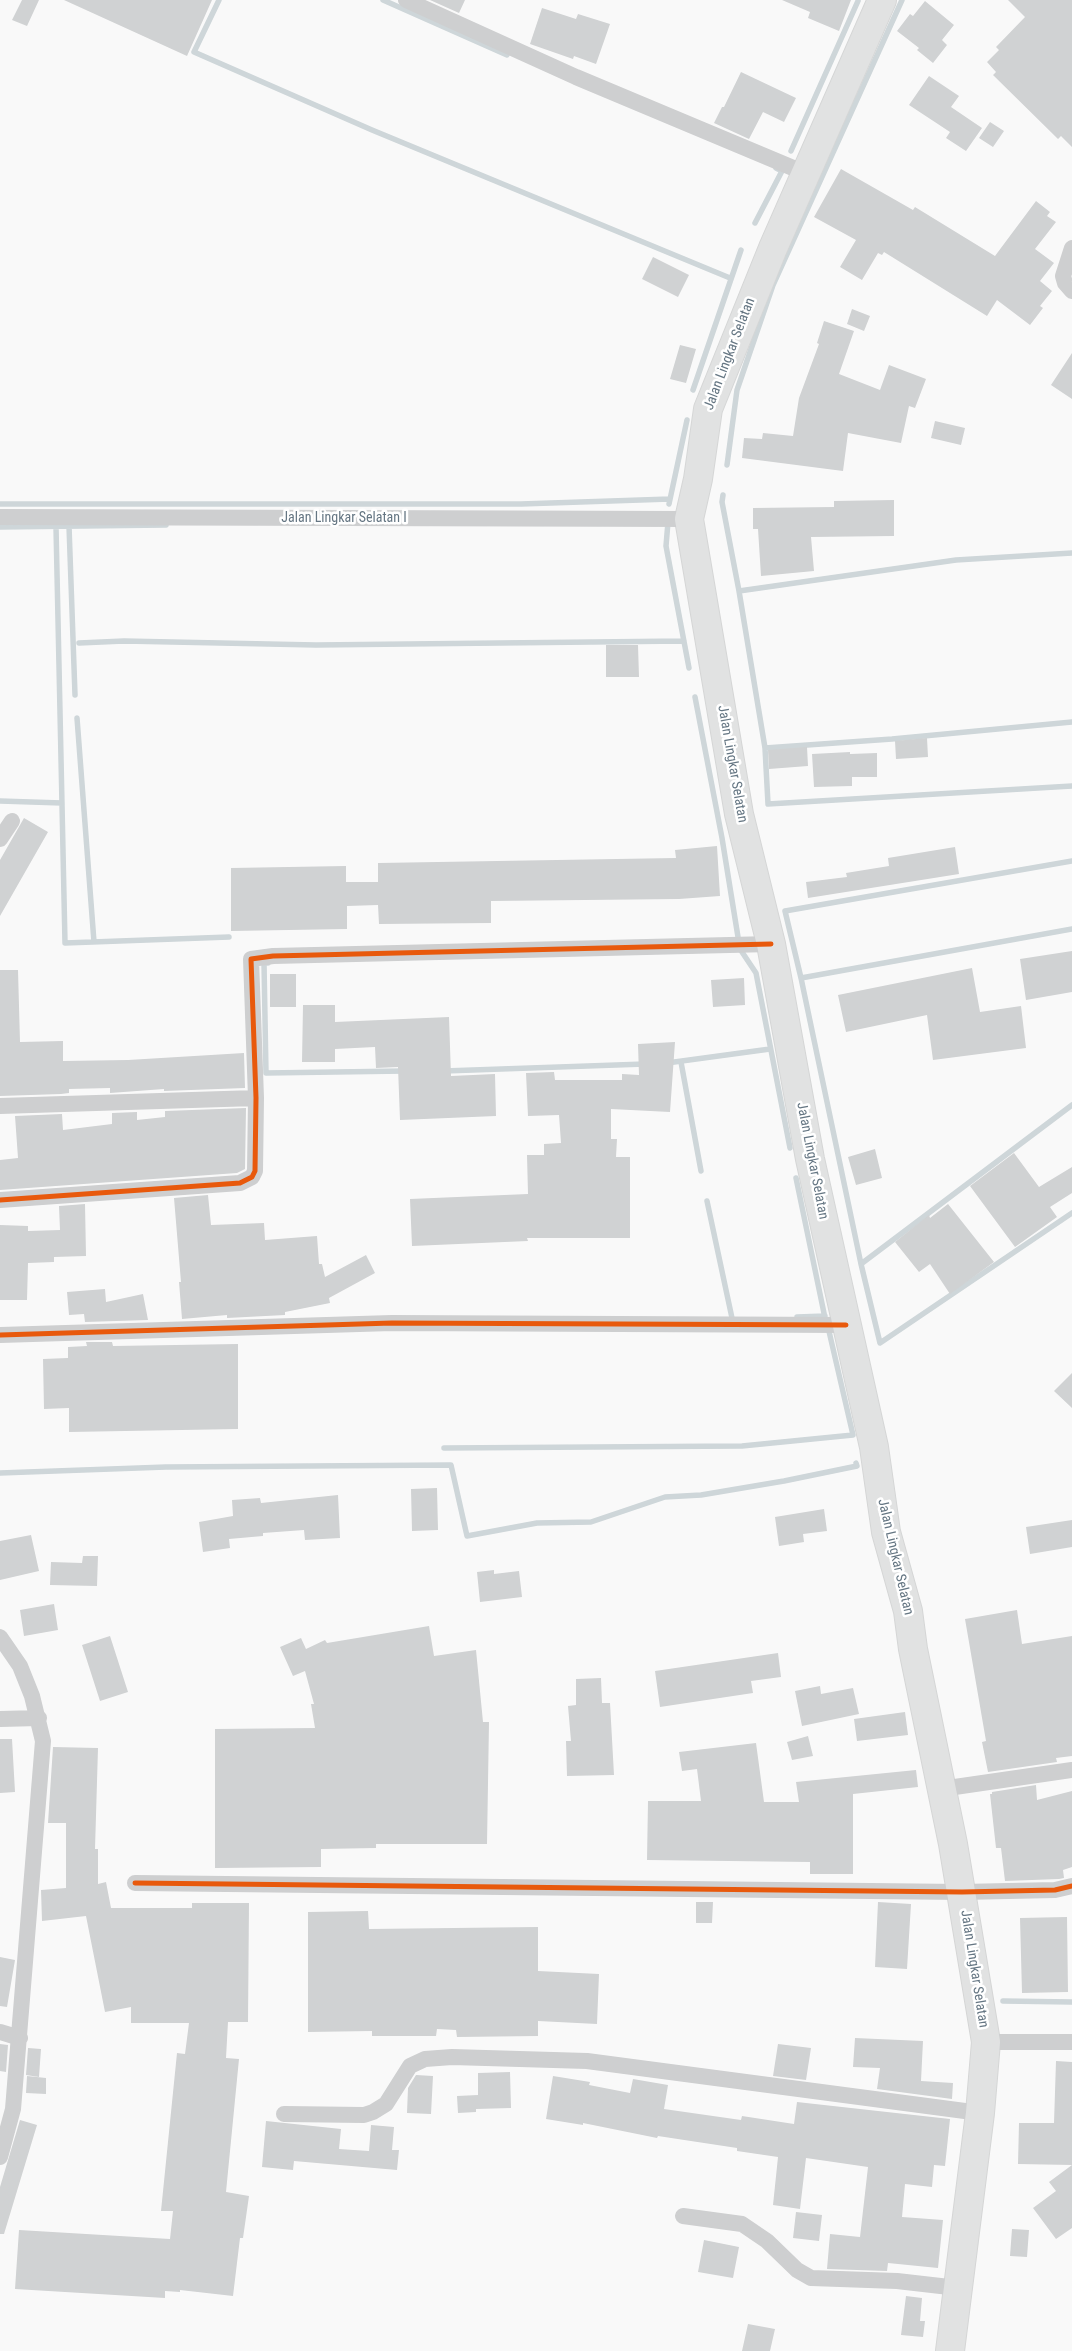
<!DOCTYPE html>
<style>
body{margin:0}
canvas{display:block;background:#f9f9f9}
</style>
<canvas width="1072" height="2351"></canvas>
<script>
const c = document.querySelector('canvas').getContext('2d');
c.lineJoin = 'round';
const toPath = rows => new Path2D(rows.map(r => 'M' + r).join(''));
function stroke(path, color, width, dash) { c.strokeStyle = color; c.lineWidth = width; c.lineCap = dash ? 'butt' : 'round'; c.setLineDash(dash || []); c.stroke(path); }
function fill(path, color) { c.fillStyle = color; c.fill(path, 'evenodd'); }
function label(font, color, halo, rows, align = 'center') {
  c.font = font + ' "Roboto Condensed",sans-serif'; c.lineWidth = 5; c.setLineDash([]); c.textBaseline = 'middle'; c.strokeStyle = halo; c.fillStyle = color; for (const [text, x, y, turn = 0] of rows) {
    c.save(); c.translate(x, y); c.rotate((+turn || 0) * Math.PI / 180); c.textAlign = isNaN(turn) ? turn : align; if (halo) c.strokeText(text, 0, 0); c.fillText(text, 0, 0); c.restore();
  }
}
stroke(toPath([
 [219,0,194,52,372,130,730,278],
 [383,0,507,55],
 [791,151,858,1],
 [755,223,782,171,776,168],
 [693,390,741,250],
 [727,465,737,390,773,285,902,0],
 [723,495,722,502,739,591],
 [0,504,521,504,670,499],
 [669,504,687,420],
 [668,522,666,546,689,668],
 [69,526,75,695],
 [0,527,166,525],
 [56,527,65,943,229,937],
 [1072,553,956,560,739,591,765,748,892,739,1072,722],
 [79,643,124,641,316,645,684,641],
 [695,697,722,838,738,937],
 [77,718,94,942],
 [765,748,768,804,1072,786],
 [0,801,62,803],
 [1072,929,801,978,861,1264,1072,1105],
 [740,949,756,973,790,1148],
 [268,963,264,963,266,1073,405,1071],
 [801,978,785,911,1072,861],
 [681,1062,701,1171],
 [667,1063,770,1049],
 [444,1071,645,1064],
 [796,1178,825,1318],
 [707,1201,732,1318],
 [861,1264,880,1343,1072,1213],
 [797,1317,825,1316],
 [444,1448,742,1446,853,1435,828,1327],
 [0,1473,166,1467,451,1465,467,1536,537,1523,591,1522,665,1497,701,1495,784,1481,857,1466,856,1463],
 [1003,2001,1072,2002]
]), '#ced6d9', 5.5);
fill(toPath([
 [22,0,39,0,27,26,12,20],
 [64,0,212,0,187,56],
 [430,0,465,0,459,13],
 [782,0,851,0,839,31,808,18,810,12],
 [1008,0,1072,0,1072,147,1061,136,1058,139,993,75,996,72,987,62,999,50,996,47,1025,17],
 [925,1,954,25,942,40,947,45,933,63,917,50,919,48,897,31,910,14,913,16],
 [542,8,576,19,578,14,610,24,596,64,574,56,573,59,530,44],
 [741,72,796,98,784,122,763,112,749,139,714,123,722,107,724,107],
 [929,76,959,96,951,107,982,128,966,151,946,138,950,132,909,105],
 [990,122,1004,131,993,147,979,138],
 [841,169,913,210,915,207,995,256,1036,201,1050,212,1047,216,1056,222,1035,249,1054,263,1040,281,1052,291,1040,306,1043,308,1030,325,997,300,987,316,884,252,882,255,878,253,862,280,840,267,856,240,814,217],
 [653,257,689,275,678,297,642,279],
 [852,309,870,316,864,331,847,324],
 [824,321,854,331,839,374,880,390,889,365,926,379,915,408,909,406,901,443,848,433,843,471,742,458,744,438,762,439,763,433,793,436,799,398,819,344,817,343],
 [680,345,696,349,686,383,670,379],
 [1072,353,1072,399,1051,385],
 [935,421,965,428,961,445,931,438],
 [894,500,894,536,811,537,814,571,761,576,758,529,753,529,753,508,834,507,834,501],
 [606,645,638,645,639,677,606,677],
 [927,738,928,757,896,759,895,741],
 [807,747,808,766,769,769,768,750],
 [850,752,850,754,877,753,877,777,852,777,852,786,814,787,812,754],
 [24,818,48,832,0,916,0,860],
 [717,846,720,896,679,899,491,901,491,923,379,924,378,905,347,906,347,929,231,931,231,868,346,866,346,882,378,882,378,863,676,858,675,850],
 [955,847,959,874,808,898,806,882,847,877,846,873,889,866,888,858],
 [1072,951,1072,992,1026,1000,1020,959],
 [972,968,980,1012,1021,1006,1026,1048,933,1060,927,1015,846,1032,838,995],
 [0,970,18,970,20,1042,63,1041,63,1061,128,1060,244,1053,245,1088,164,1091,164,1089,110,1093,110,1088,69,1089,69,1093,61,1094,0,1096],
 [270,974,296,974,296,1007,270,1007],
 [744,978,745,1005,713,1007,711,980],
 [303,1005,335,1005,335,1022,449,1017,451,1076,495,1074,496,1116,400,1120,398,1067,376,1068,375,1047,335,1049,335,1062,302,1062],
 [675,1042,670,1112,611,1109,611,1139,617,1139,616,1157,630,1157,630,1238,527,1238,528,1241,412,1246,410,1199,528,1194,527,1155,544,1155,544,1144,561,1143,559,1115,528,1116,526,1073,554,1072,555,1080,622,1080,622,1074,639,1075,638,1044],
 [246,1108,245,1169,237,1173,0,1190,0,1160,18,1158,15,1116,62,1114,63,1130,112,1124,112,1113,137,1112,137,1120,165,1117,165,1111],
 [875,1149,882,1178,856,1185,848,1157],
 [1014,1153,1039,1187,1072,1167,1072,1193,1050,1207,1057,1217,1015,1247,970,1186],
 [208,1195,211,1225,264,1223,265,1240,317,1236,319,1264,322,1264,325,1277,366,1255,375,1273,329,1298,330,1303,285,1312,285,1315,227,1318,227,1315,182,1319,179,1282,181,1282,174,1198],
 [85,1204,86,1256,54,1257,54,1262,28,1263,27,1300,0,1300,0,1225,28,1226,28,1231,60,1230,59,1206],
 [948,1204,994,1262,950,1294,930,1264,919,1272,895,1242,929,1215,930,1218],
 [105,1289,106,1302,143,1294,148,1320,85,1322,84,1314,69,1315,67,1292],
 [86,1342,112,1342,113,1346,238,1344,238,1429,69,1432,69,1408,44,1409,43,1359,68,1358,68,1347,87,1346],
 [1072,1373,1072,1408,1054,1391],
 [437,1488,438,1530,412,1531,411,1489],
 [338,1495,340,1538,305,1540,304,1530,263,1533,263,1536,229,1539,230,1548,203,1552,199,1522,233,1516,232,1500,260,1498,261,1503],
 [824,1509,827,1531,803,1534,804,1542,779,1546,775,1517],
 [1072,1520,1072,1547,1030,1554,1026,1527],
 [31,1535,39,1571,0,1580,0,1541],
 [83,1556,98,1556,97,1586,50,1585,51,1562,82,1563],
 [494,1570,494,1574,519,1571,522,1597,480,1602,477,1572],
 [54,1604,58,1630,24,1636,20,1610],
 [1017,1610,1022,1644,1072,1636,1072,1756,1056,1758,1057,1762,988,1772,982,1742,986,1741,965,1619],
 [429,1626,434,1656,476,1650,483,1722,489,1722,487,1844,376,1844,376,1848,321,1849,321,1867,215,1868,215,1729,315,1728,311,1704,314,1704,305,1671,293,1676,280,1647,301,1638,306,1649,325,1640,327,1643],
 [110,1636,128,1692,100,1701,82,1645],
 [778,1653,781,1677,751,1681,753,1693,660,1707,655,1671],
 [601,1678,602,1703,610,1703,614,1775,567,1776,566,1741,571,1741,568,1706,576,1705,576,1679],
 [820,1686,821,1694,853,1688,859,1714,802,1726,795,1691],
 [905,1712,908,1735,857,1741,854,1719],
 [808,1736,813,1756,792,1760,787,1742],
 [0,1739,12,1739,15,1792,0,1793],
 [756,1743,764,1802,799,1802,796,1782,916,1770,918,1787,853,1794,853,1874,810,1874,810,1862,647,1860,648,1801,701,1801,697,1769,682,1771,679,1752],
 [53,1747,98,1748,95,1849,98,1849,98,1884,106,1882,111,1908,192,1908,192,1903,249,1903,248,2022,228,2022,226,2058,239,2059,226,2192,249,2196,243,2238,240,2238,233,2296,180,2290,180,2292,165,2291,165,2298,15,2289,19,2230,170,2239,173,2211,161,2211,177,2053,185,2054,189,2023,131,2023,131,2007,105,2012,86,1916,42,1921,41,1890,66,1888,66,1823,48,1823],
 [1036,1785,1037,1800,1072,1791,1072,1867,1063,1870,1064,1878,1059,1879,1005,1881,1001,1848,996,1848,990,1794,992,1794,992,1792],
 [696,1902,713,1902,712,1923,696,1923],
 [878,1902,911,1904,907,1969,875,1967],
 [368,1911,369,1929,538,1927,538,1971,599,1974,597,2024,538,2021,538,2036,457,2037,456,2030,437,2029,436,2036,372,2036,372,2031,308,2032,308,1912],
 [1067,1917,1068,1992,1022,1993,1020,1918],
 [0,1957,15,1960,7,2007,0,2006],
 [855,2038,923,2041,921,2081,953,2083,952,2099,877,2089,880,2068,853,2067],
 [0,2044,8,2045,6,2072,0,2071],
 [778,2044,811,2048,806,2080,773,2076],
 [28,2048,41,2049,39,2077,26,2075],
 [1056,2061,1072,2062,1072,2228,1056,2239,1033,2208,1056,2191,1049,2182,1072,2165,1018,2164,1019,2123,1054,2123],
 [510,2072,511,2108,476,2109,476,2112,458,2113,457,2096,478,2095,478,2073],
 [416,2075,433,2076,431,2114,407,2113,408,2088],
 [27,2076,46,2078,46,2094,26,2093],
 [553,2076,590,2082,589,2085,630,2093,633,2079,668,2085,664,2109,741,2120,742,2116,794,2124,797,2102,950,2119,945,2166,934,2165,932,2187,905,2184,902,2217,943,2220,938,2268,888,2263,887,2271,827,2269,830,2234,860,2237,868,2167,806,2158,800,2209,773,2205,778,2157,737,2151,737,2148,658,2136,657,2138,583,2123,583,2125,546,2119],
 [20,2120,37,2125,4,2234,0,2234,0,2187],
 [266,2121,341,2129,339,2149,369,2151,371,2125,394,2127,392,2150,399,2150,397,2170,294,2161,293,2170,262,2167],
 [796,2212,822,2215,819,2241,793,2238],
 [1012,2229,1029,2230,1027,2257,1010,2256],
 [704,2240,739,2247,733,2278,698,2272],
 [906,2296,922,2298,920,2321,925,2321,923,2337,901,2335],
 [748,2324,775,2329,770,2351,742,2351]
]), '#d0d2d3');
const trunk = toPath([
 [882,0,773,248,708,409,698,479,689,519,739,814,771,944,810,1159,874,1447,886,1532,908,1611,913,1649,953,1844,986,2042,980,2113,950,2351]
]);
stroke(trunk, '#d5d6d6', 30);
stroke(toPath([
 [406,0,576,77,805,173],
 [1072,248,1063,276,1065,283,1072,291],
 [0,517,689,519],
 [0,839,12,821],
 [0,1106,256,1098],
 [0,1200,240,1183,252,1177,255,1171,256,1098,251,959,273,956,771,944],
 [0,1335,392,1323,846,1325],
 [0,1637,20,1666,32,1696,43,1741,13,2109,0,2157],
 [0,1719,39,1718],
 [941,1789,1072,1770],
 [135,1883,962,1892,1055,1890,1072,1886],
 [0,2032,20,2038],
 [986,2042,1072,2042],
 [284,2114,364,2115,373,2112,386,2104,410,2066,425,2059,452,2057,587,2061,980,2113],
 [683,2216,742,2224,767,2241,797,2270,811,2278,897,2281,958,2288]
]), '#cecfd0', 16);
stroke(trunk, '#e1e2e2', 28);
stroke(toPath([
 [0,1200,240,1183,252,1177,255,1171,256,1098,251,959,273,956,771,944],
 [0,1335,392,1323,846,1325],
 [135,1883,962,1892,1055,1890,1072,1886]
]), '#e8590c', 5);
label('14px', '#657683', '#fff', [
 ["Jalan Lingkar Selatan",730,354,-69],
 ["Jalan Lingkar Selatan I",344,518],
 ["Jalan Lingkar Selatan",732,764,80],
 ["Jalan Lingkar Selatan",812,1161,79],
 ["Jalan Lingkar Selatan",895,1557,77],
 ["Jalan Lingkar Selatan",974,1969,81]
]);
</script>
